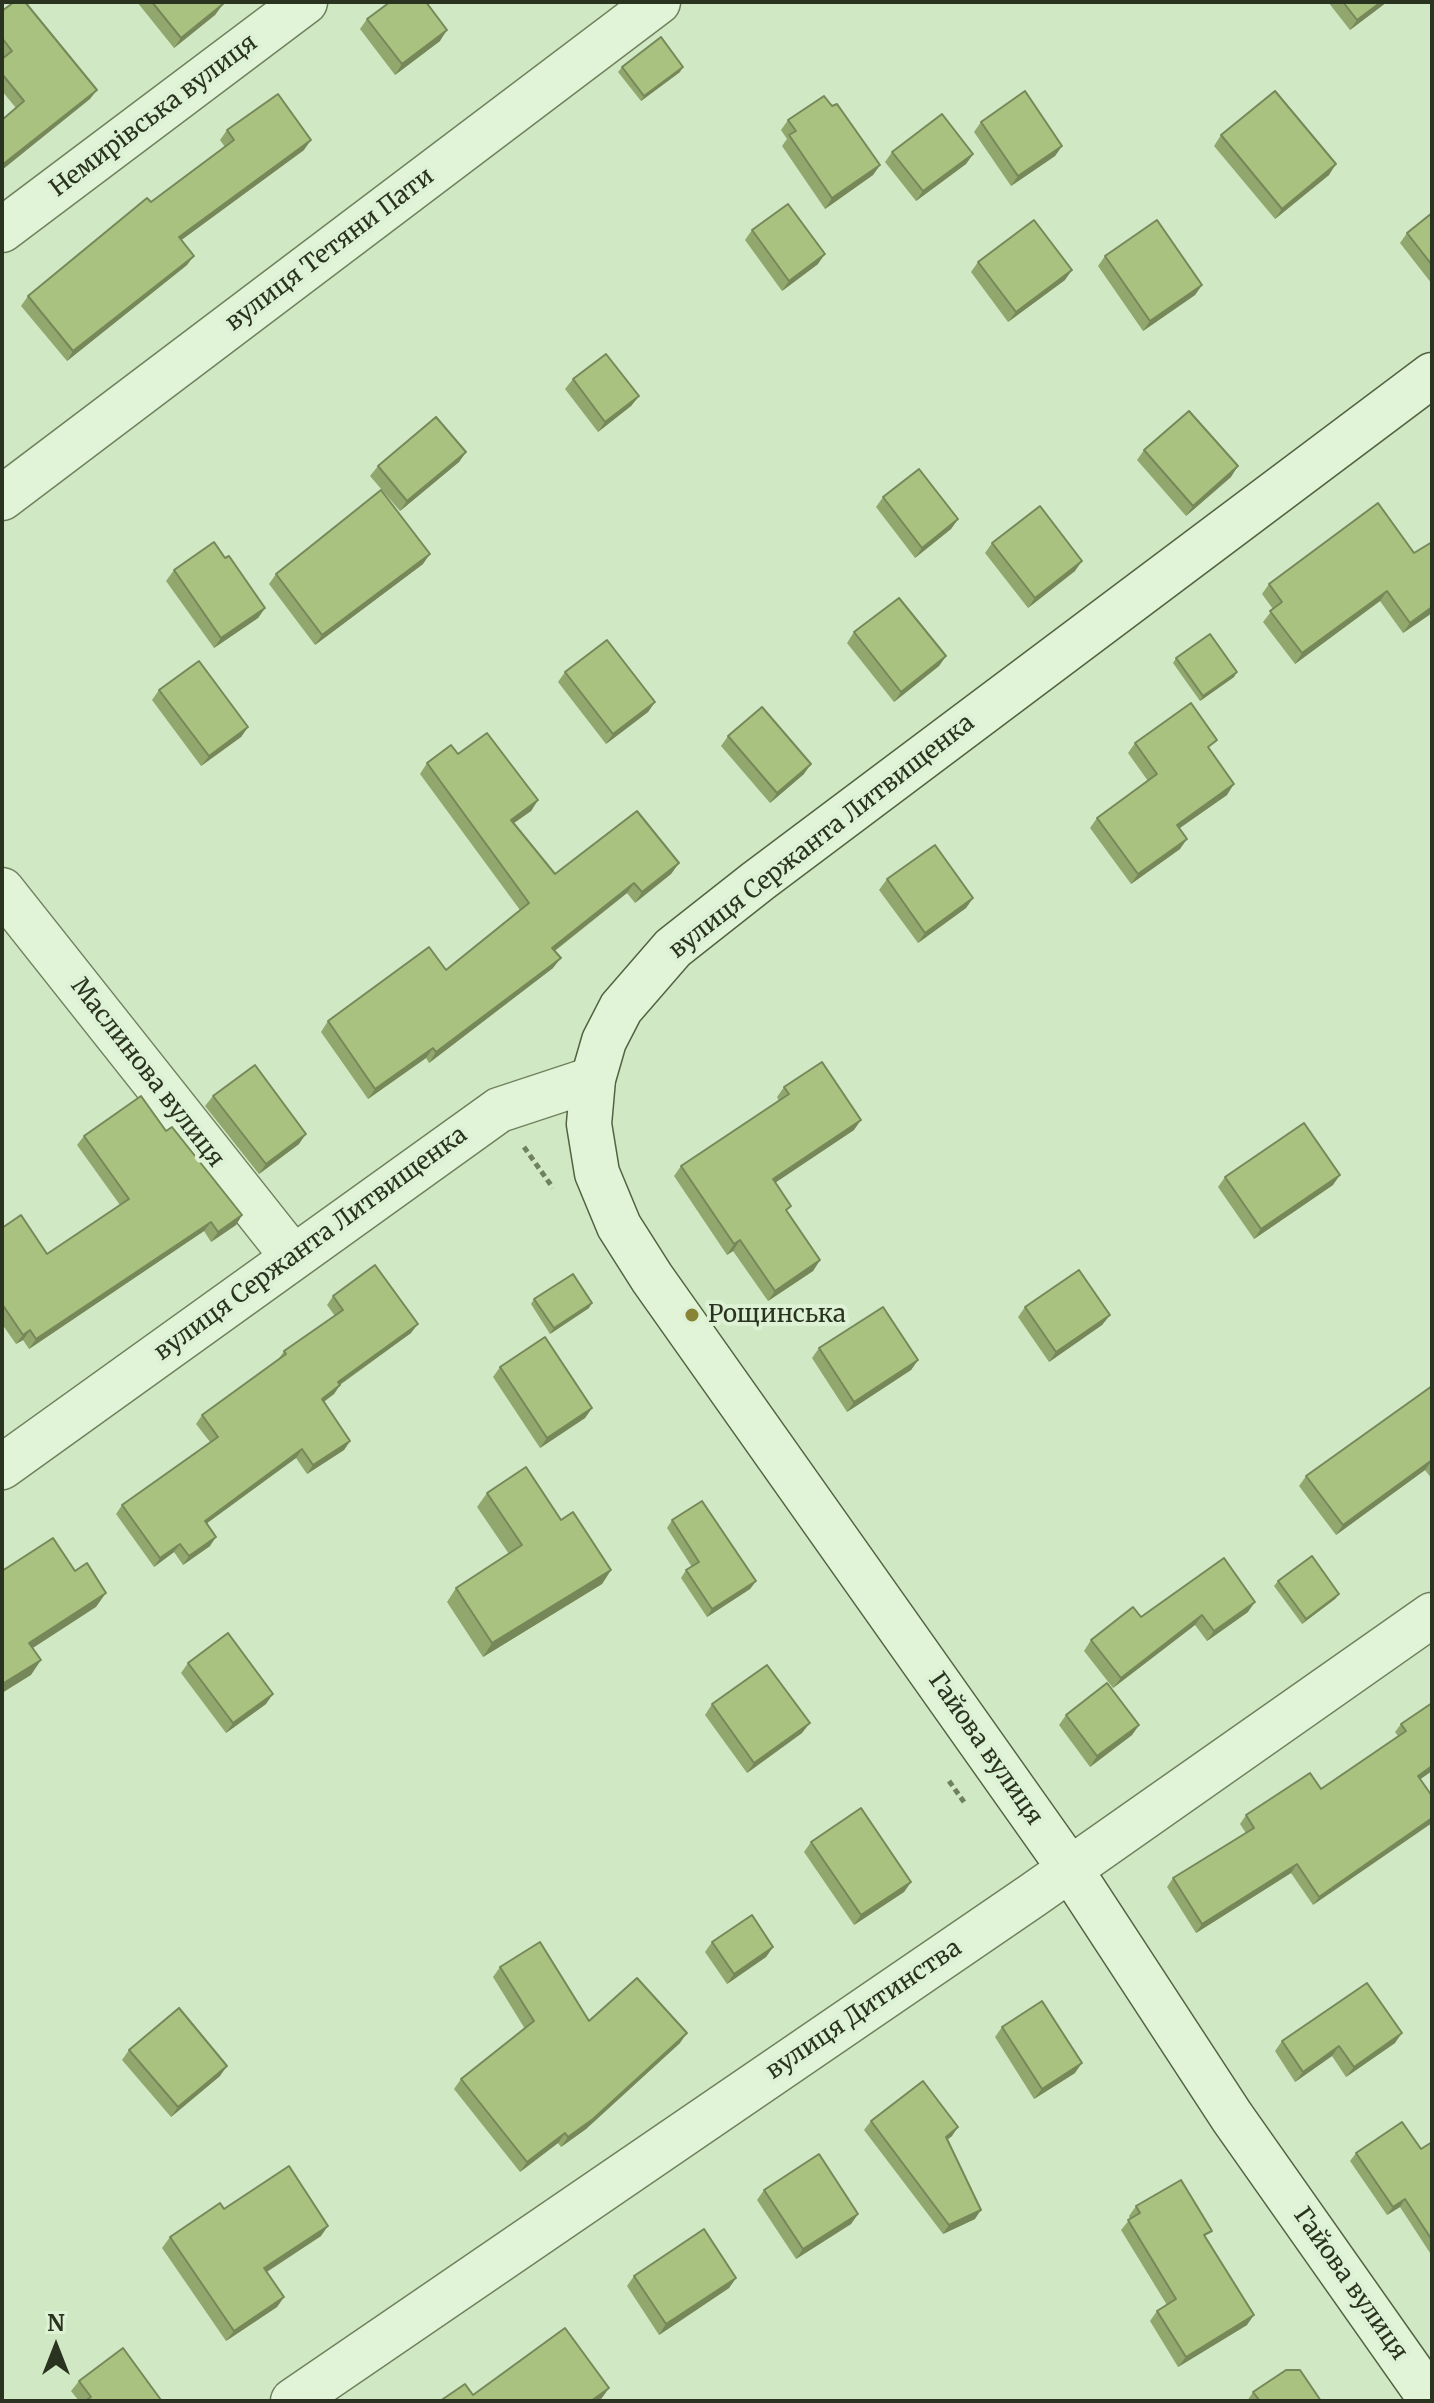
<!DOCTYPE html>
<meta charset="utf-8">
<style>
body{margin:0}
#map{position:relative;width:1434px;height:2403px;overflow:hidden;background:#d1e8c5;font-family:Merriweather,serif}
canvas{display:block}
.frame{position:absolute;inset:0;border:4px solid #2a331f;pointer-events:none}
.north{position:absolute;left:16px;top:2307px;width:80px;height:80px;-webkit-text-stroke:6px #ddf1d4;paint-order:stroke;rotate:0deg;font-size:22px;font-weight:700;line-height:32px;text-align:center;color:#2a331f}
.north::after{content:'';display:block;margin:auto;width:28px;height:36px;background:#2a331f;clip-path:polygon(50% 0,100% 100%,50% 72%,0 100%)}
</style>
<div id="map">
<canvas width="1434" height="2403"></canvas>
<div class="frame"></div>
<div class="north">N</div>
</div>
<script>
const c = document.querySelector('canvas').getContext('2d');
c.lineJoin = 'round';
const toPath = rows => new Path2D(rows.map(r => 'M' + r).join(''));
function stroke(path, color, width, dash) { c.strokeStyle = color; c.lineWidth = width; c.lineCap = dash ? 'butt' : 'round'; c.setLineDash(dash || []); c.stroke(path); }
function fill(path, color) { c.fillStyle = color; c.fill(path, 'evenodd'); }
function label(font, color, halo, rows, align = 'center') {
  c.font = font + ' Merriweather,serif'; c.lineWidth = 8; c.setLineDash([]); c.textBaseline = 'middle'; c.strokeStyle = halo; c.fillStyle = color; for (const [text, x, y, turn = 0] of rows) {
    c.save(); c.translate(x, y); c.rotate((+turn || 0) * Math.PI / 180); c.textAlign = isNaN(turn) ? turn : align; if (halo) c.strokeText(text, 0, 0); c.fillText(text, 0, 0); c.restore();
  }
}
const street = toPath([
 [2,230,305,2],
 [2,498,658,2],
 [2,890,293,1257],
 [2,1467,499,1110,593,1079],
 [293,2401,1033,1895,1432,1615]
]);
const secondary = toPath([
 [1432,2401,1232,2117,1070,1869,652,1278,619,1226,597,1173,589,1124,593,1079,604,1041,621,1008,673,948,758,881,1432,375]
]);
stroke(street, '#70815d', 47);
stroke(secondary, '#536340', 47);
stroke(toPath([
 [524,1147,553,1188],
 [949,1781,964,1802]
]), '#70815d', 5, [6, 4]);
stroke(street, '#e1f4d7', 44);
stroke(secondary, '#e1f4d7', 44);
fill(toPath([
 [137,2,221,2,223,4,215,15,174,48],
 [1328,2,1387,2,1350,30],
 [2,11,90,99,16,108,2,91,2,59,4,58,2,55],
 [367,19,440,41,395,75,360,29],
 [622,67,680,72,641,101,618,72],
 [832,106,880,165,873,175,825,209,782,146,787,139,781,130,788,120],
 [981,122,1062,146,1055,156,1011,186,974,132],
 [227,130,304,150,181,240,187,265,67,361,21,306,28,296,225,147,220,140],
 [1221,135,1329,175,1275,219,1214,146],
 [892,152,973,154,966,164,916,201,885,162],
 [1432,213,1432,284,1400,243,1407,233],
 [752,230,818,264,782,291,745,240],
 [1105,256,1202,285,1195,295,1143,331,1098,266],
 [978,262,1065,280,1008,322,971,272],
 [573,379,639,396,631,406,598,432,565,389],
 [1144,450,1231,477,1186,516,1137,460],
 [466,452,459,462,400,511,370,476,378,466],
 [883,497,958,519,951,529,915,558,876,507],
 [1378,503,1432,613,1403,633,1380,601,1295,664,1263,622,1273,609,1262,594,1269,584],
 [992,543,1075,571,1028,608,985,553],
 [225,558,265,608,258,618,214,648,166,581,174,570],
 [423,564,315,645,269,584,276,574],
 [854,632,946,656,939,666,894,702,847,643],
 [1176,658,1234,677,1200,701,1173,663],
 [565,672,655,702,648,712,606,744,558,682],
 [159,690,248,727,241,737,201,766,152,700],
 [728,736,804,774,770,803,721,746],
 [1135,743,1210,750,1227,795,1179,828,1180,849,1131,884,1090,828,1097,818,1148,781,1128,753],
 [458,754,538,800,531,811,514,823,555,874,679,863,671,874,635,903,627,893,555,951,553,968,429,1063,426,1058,368,1099,321,1032,328,1021,446,970,520,910,420,774,427,763],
 [887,879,973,898,966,908,918,943,879,890],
 [784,1087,854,1130,775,1182,787,1212,820,1260,813,1271,768,1301,733,1251,727,1255,674,1176,681,1166,779,1101,777,1097],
 [213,1096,299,1144,259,1174,205,1106],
 [166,1131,242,1215,236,1225,211,1242,204,1231,29,1349,23,1340,16,1344,2,1324,2,1228,47,1254,120,1205,77,1145,84,1136],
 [1225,1177,1333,1185,1254,1239,1218,1187],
 [333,1296,411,1333,340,1385,334,1394,324,1402,350,1441,344,1450,307,1474,296,1458,207,1523,210,1546,183,1565,174,1552,154,1567,116,1514,122,1505,210,1442,196,1424,202,1415,278,1360,284,1351,335,1316,327,1305],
 [534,1299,589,1308,550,1334,531,1304],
 [1025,1307,1110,1315,1102,1325,1049,1362,1018,1317],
 [819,1348,918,1360,911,1370,847,1412,812,1358],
 [500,1367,592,1408,585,1418,540,1448,493,1377],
 [1432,1386,1432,1479,1425,1470,1336,1535,1299,1486,1306,1476],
 [487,1493,561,1520,611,1570,602,1584,483,1657,447,1602,456,1588,509,1554,477,1507],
 [672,1520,756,1581,750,1589,707,1617,681,1578,686,1570,692,1567,667,1528],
 [1278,1581,1339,1594,1335,1599,1302,1624,1274,1586],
 [1248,1612,1207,1641,1195,1625,1113,1688,1084,1651,1091,1640,1141,1617],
 [188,1663,266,1704,226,1733,181,1673],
 [1432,1703,1432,1771,1420,1779,1313,1905,1291,1873,1196,1933,1167,1887,1173,1878,1246,1833,1240,1824,1246,1815,1321,1789,1398,1736,1395,1732,1401,1724],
 [712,1704,802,1733,747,1773,705,1715],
 [1066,1715,1139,1725,1132,1735,1090,1767,1059,1725],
 [811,1842,911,1882,904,1892,854,1925,804,1852],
 [712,1942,773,1947,766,1957,727,1984,705,1952],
 [500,1967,589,2021,680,2043,586,2129,561,2147,558,2143,520,2172,454,2089,461,2079,525,2029,493,1977],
 [1002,2027,1075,2073,1034,2099,995,2037],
 [1282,2041,1395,2043,1346,2077,1332,2056,1295,2082,1275,2051],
 [129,2050,220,2076,171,2117,122,2060],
 [871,2121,952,2136,947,2140,975,2219,943,2234,864,2130],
 [1432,2142,1432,2256,1400,2207,1387,2215,1350,2161,1356,2153,1421,2149],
 [764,2190,858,2214,851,2224,796,2259,757,2200],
 [1136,2206,1206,2239,1247,2325,1178,2367,1150,2321,1157,2311,1167,2305,1121,2230,1130,2219,1129,2216],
 [224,2209,321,2236,267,2272,284,2297,277,2307,226,2341,162,2248,170,2237],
 [634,2276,736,2278,729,2288,659,2335,627,2286],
 [79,2381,160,2401,79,2401,71,2391],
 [1253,2392,1321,2401,1247,2401]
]), '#91a76d');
fill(toPath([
 [1381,2,1387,2,1350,30,1357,20],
 [223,4,215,15,174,48,181,38],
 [447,30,440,41,395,75,402,64],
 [683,67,680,72,641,101,644,96],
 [97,90,90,99,2,170,2,165],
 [311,140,304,150,172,247,179,237],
 [1062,146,1055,156,1011,186,1018,176],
 [973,154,966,164,916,201,923,191],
 [1336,164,1329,175,1275,219,1282,209],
 [880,165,873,175,825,209,832,198],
 [825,254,818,264,782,291,789,281],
 [194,256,187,265,67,361,73,351],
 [1072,270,1065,280,1008,322,1016,312],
 [1202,285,1195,295,1143,331,1150,321],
 [639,396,631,406,598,432,605,422],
 [466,452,459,462,400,511,407,501],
 [1238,466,1231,477,1186,516,1193,506],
 [958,519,951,529,915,558,922,548],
 [430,554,423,564,315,645,322,635],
 [1082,561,1075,571,1028,608,1035,598],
 [1387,591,1380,601,1295,664,1302,653],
 [1432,607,1432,613,1403,633,1410,623],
 [265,608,258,618,214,648,221,638],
 [946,656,939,666,894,702,901,692],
 [1237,672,1234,677,1200,701,1203,696],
 [655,702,648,712,606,744,613,734],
 [248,727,241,737,201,766,209,756],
 [811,764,804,774,770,803,777,793],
 [1234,784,1227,795,1170,835,1177,825],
 [538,800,531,811,504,830,511,820],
 [1187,839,1180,849,1131,884,1138,874],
 [679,863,671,874,635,903,642,892],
 [634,883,627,893,545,958,552,948],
 [973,898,966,908,918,943,925,933],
 [561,958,553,968,429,1063,436,1052],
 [433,1048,426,1058,368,1099,375,1089],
 [861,1120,854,1130,766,1189,773,1179],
 [306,1134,299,1144,259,1174,266,1164],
 [1340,1175,1333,1185,1254,1239,1261,1229],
 [242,1215,236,1225,211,1242,218,1232],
 [211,1222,204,1231,29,1349,36,1339],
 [740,1240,733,1251,727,1255,734,1244],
 [820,1260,813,1271,768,1301,775,1291],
 [592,1303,589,1308,550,1334,554,1328],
 [1110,1315,1102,1325,1049,1362,1056,1352],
 [418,1324,411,1333,332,1390,338,1382],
 [30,1330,23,1340,16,1344,23,1335],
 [918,1360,911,1370,847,1412,854,1402],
 [340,1385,334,1394,316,1407,322,1399],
 [592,1408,585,1418,540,1448,547,1438],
 [350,1441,344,1450,307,1474,313,1465],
 [302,1449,296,1458,199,1529,205,1521],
 [1432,1460,1425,1470,1336,1535,1343,1525],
 [216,1537,210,1546,183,1565,189,1556],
 [180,1544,174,1552,154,1567,160,1558],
 [611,1570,602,1584,483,1657,492,1643],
 [756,1581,750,1589,707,1617,712,1609],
 [106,1593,96,1607,19,1657,29,1643],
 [1339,1594,1335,1599,1302,1624,1306,1619],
 [1255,1602,1248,1612,1207,1641,1214,1631],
 [1202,1615,1195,1625,1113,1688,1121,1678],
 [41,1660,31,1675,2,1693,2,1684],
 [273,1694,266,1704,226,1733,233,1723],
 [810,1723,802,1733,747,1773,754,1763],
 [1139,1725,1132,1735,1090,1767,1097,1756],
 [1432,1766,1432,1771,1412,1785,1418,1776],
 [1432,1818,1432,1823,1313,1905,1319,1897],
 [1297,1864,1291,1873,1196,1933,1202,1924],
 [911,1882,904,1892,854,1925,861,1915],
 [773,1947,766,1957,727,1984,734,1974],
 [687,2033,680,2043,586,2129,561,2147,568,2137],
 [1402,2033,1395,2043,1346,2077,1354,2067],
 [1339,2046,1332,2056,1295,2082,1303,2072],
 [1082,2063,1075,2073,1034,2099,1042,2089],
 [227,2066,220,2076,171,2117,178,2107],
 [958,2127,952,2136,940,2145,946,2137],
 [565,2133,558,2143,520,2172,527,2162],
 [1405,2199,1400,2207,1387,2215,1393,2207],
 [981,2210,975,2219,943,2234,949,2225],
 [858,2214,851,2224,796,2259,803,2249],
 [328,2226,321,2236,257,2278,264,2268],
 [736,2278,729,2288,659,2335,666,2324],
 [284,2297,277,2307,226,2341,234,2331],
 [1254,2315,1247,2325,1178,2367,1186,2357],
 [609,2388,602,2398,598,2401,591,2401]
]), '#768859');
const building = toPath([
 [14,2,25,2,97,90,2,165,2,120,24,101,2,74,2,59,12,51,2,38,2,11,14,2],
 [152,2,221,2,223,4,181,38,152,2],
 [390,2,426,2,447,30,402,64,367,19,390,2],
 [1343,2,1381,2,1357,20,1343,2],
 [661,37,683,67,644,96,622,67,661,37],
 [1025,91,1062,146,1018,176,981,122,1025,91],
 [1275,91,1336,164,1282,209,1221,135,1275,91],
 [278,94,311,140,179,237,194,256,73,351,28,296,147,198,151,202,234,140,227,130,278,94],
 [824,96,832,106,837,104,880,165,832,198,789,135,796,131,788,120,824,96],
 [942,114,973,154,923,191,892,152,942,114],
 [788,204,825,254,789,281,752,230,788,204],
 [1432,213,1432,265,1407,233,1432,213],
 [1034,220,1072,270,1016,312,978,262,1034,220],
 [1157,220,1202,285,1150,321,1105,256,1157,220],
 [606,354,639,396,605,422,573,379,606,354],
 [1189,411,1238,466,1193,506,1144,450,1189,411],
 [436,417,466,452,407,501,378,466,436,417],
 [919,469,958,519,922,548,883,497,919,469],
 [381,490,430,554,322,635,276,574,381,490],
 [1378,503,1414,553,1432,542,1432,607,1410,623,1387,591,1302,653,1270,611,1282,602,1269,584,1378,503],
 [1040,506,1082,561,1035,598,992,543,1040,506],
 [214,542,225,558,229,556,265,608,221,638,174,570,214,542],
 [899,598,946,656,901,692,854,632,899,598],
 [1210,634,1237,672,1203,696,1176,658,1210,634],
 [607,640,655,702,613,734,565,672,607,640],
 [199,661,248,727,209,756,159,690,199,661],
 [1191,703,1217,740,1208,747,1234,784,1177,825,1187,839,1138,874,1097,818,1157,774,1135,743,1191,703],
 [762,707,811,764,777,793,728,736,762,707],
 [487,733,538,800,511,820,555,874,637,811,679,863,642,892,634,883,552,948,561,958,436,1052,433,1048,375,1089,328,1021,429,947,446,970,529,903,427,763,451,745,458,754,487,733],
 [935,845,973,898,925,933,887,879,935,845],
 [822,1062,861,1120,773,1179,791,1206,786,1210,820,1260,775,1291,740,1240,734,1244,681,1166,789,1094,784,1087,822,1062],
 [255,1065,306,1134,266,1164,213,1096,255,1065],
 [141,1096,166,1131,172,1127,242,1215,218,1232,211,1222,36,1339,30,1330,23,1335,2,1304,2,1228,21,1215,47,1254,129,1199,84,1136,141,1096],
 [1304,1123,1340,1175,1261,1229,1225,1177,1304,1123],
 [375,1265,418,1324,338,1382,340,1385,322,1399,350,1441,313,1465,302,1449,205,1521,216,1537,189,1556,180,1544,160,1558,122,1505,218,1437,202,1415,286,1354,284,1351,343,1310,333,1296,375,1265],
 [1079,1270,1110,1315,1056,1352,1025,1307,1079,1270],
 [573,1274,592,1303,554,1328,534,1299,573,1274],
 [883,1307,918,1360,854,1402,819,1348,883,1307],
 [545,1337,592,1408,547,1438,500,1367,545,1337],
 [1432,1386,1432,1460,1343,1525,1306,1476,1432,1386],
 [526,1467,561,1520,573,1512,611,1570,492,1643,456,1588,522,1545,487,1493,526,1467],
 [702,1501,756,1581,712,1609,686,1570,699,1562,672,1520,702,1501],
 [53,1538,75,1571,87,1563,106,1593,29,1643,41,1660,2,1684,2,1571,53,1538],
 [1312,1556,1339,1594,1306,1619,1278,1581,1312,1556],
 [1224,1558,1255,1602,1214,1631,1202,1615,1121,1678,1091,1640,1133,1607,1141,1617,1224,1558],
 [228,1633,273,1694,233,1723,188,1663,228,1633],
 [767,1665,810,1723,754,1763,712,1704,767,1665],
 [1107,1683,1139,1725,1097,1756,1066,1715,1107,1683],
 [1432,1703,1432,1766,1418,1776,1432,1796,1432,1818,1319,1897,1297,1864,1202,1924,1173,1878,1254,1828,1246,1815,1310,1773,1321,1789,1406,1731,1401,1724,1432,1703],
 [861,1808,911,1882,861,1915,811,1842,861,1808],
 [752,1915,773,1947,734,1974,712,1942,752,1915],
 [540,1942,589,2021,637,1978,687,2033,593,2119,568,2137,565,2133,527,2162,461,2079,534,2021,500,1967,540,1942],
 [1367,1983,1402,2033,1354,2067,1339,2046,1303,2072,1282,2041,1367,1983],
 [1042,2001,1082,2063,1042,2089,1002,2027,1042,2001],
 [179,2008,227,2066,178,2107,129,2050,179,2008],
 [923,2081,958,2127,946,2137,981,2210,949,2225,871,2121,923,2081],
 [1402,2122,1421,2149,1432,2142,1432,2240,1405,2199,1393,2207,1356,2153,1402,2122],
 [819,2154,858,2214,803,2249,764,2190,819,2154],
 [289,2166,328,2226,264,2268,284,2297,234,2331,170,2237,220,2203,224,2209,289,2166],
 [1181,2180,1212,2231,1204,2235,1254,2315,1186,2357,1157,2311,1176,2299,1128,2220,1140,2213,1136,2206,1181,2180],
 [704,2229,736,2278,666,2324,634,2276,704,2229],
 [565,2328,609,2388,591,2401,440,2401,465,2384,473,2395,565,2328],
 [123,2348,161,2400,159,2401,85,2401,91,2397,79,2381,123,2348],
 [1286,2370,1300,2370,1321,2401,1260,2401,1253,2392,1286,2370]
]);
fill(building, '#a9c27f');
stroke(building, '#768859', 2);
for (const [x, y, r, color] of [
 [692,1315,8,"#898435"]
]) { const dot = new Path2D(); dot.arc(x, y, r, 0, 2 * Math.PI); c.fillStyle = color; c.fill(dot); stroke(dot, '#ddf1d4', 3); }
label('24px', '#2a331f', '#ddf1d4', [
 ["Немирівська вулиця",154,116,-37],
 ["вулиця Тетяни Пати",330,250,-37],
 ["вулиця Сержанта Литвищенка",822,837,-38],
 ["Маслинова вулиця",147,1073,52],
 ["вулиця Сержанта Литвищенка",311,1244,-36],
 ["Гайова вулиця",985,1749,55],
 ["вулиця Дитинства",864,2010,-34],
 ["Гайова вулиця",1350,2284,55]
]);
label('24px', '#2a331f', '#ddf1d4', [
 ["Рощинська",708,1315]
], 'left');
</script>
